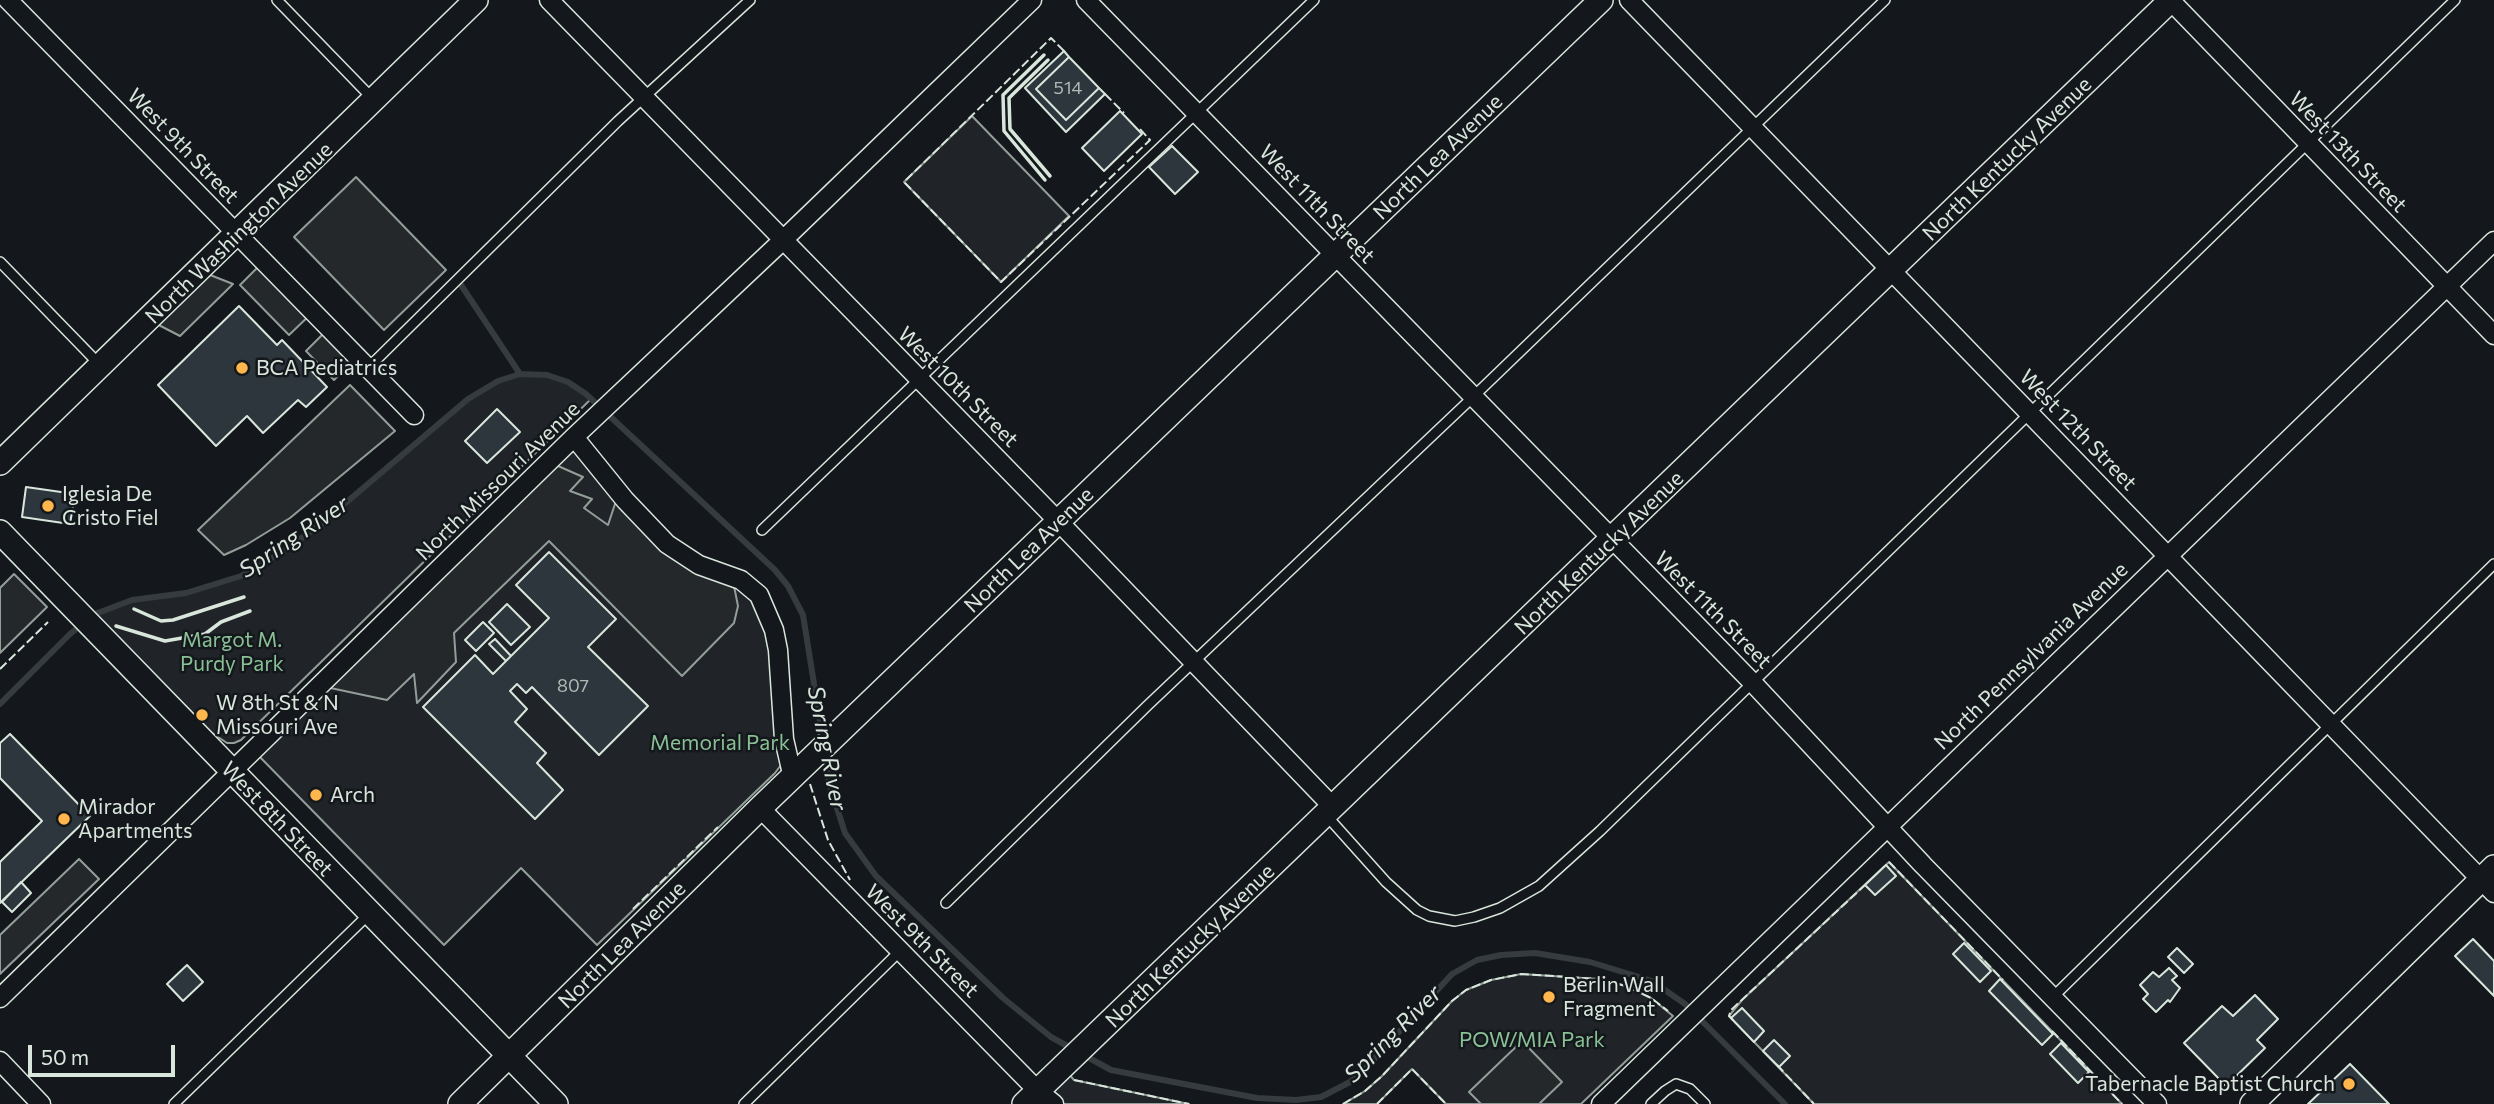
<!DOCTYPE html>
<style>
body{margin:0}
#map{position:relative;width:2494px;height:1104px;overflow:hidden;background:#14181c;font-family:Commissioner,sans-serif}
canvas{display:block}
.scale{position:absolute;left:28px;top:1045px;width:147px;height:32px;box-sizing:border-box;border:4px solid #d8e6dc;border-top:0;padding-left:9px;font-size:21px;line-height:24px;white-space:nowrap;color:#d8e6dc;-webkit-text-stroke:5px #14181c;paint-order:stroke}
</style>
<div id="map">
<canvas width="2494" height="1104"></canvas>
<div class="scale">50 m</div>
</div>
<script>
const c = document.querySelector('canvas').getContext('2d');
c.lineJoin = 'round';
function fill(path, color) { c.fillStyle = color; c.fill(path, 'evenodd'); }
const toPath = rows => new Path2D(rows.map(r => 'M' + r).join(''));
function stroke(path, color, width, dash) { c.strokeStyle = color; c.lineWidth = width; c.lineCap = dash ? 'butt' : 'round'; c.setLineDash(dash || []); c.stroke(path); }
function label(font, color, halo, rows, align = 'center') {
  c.font = font + ' Commissioner,sans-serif'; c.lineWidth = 5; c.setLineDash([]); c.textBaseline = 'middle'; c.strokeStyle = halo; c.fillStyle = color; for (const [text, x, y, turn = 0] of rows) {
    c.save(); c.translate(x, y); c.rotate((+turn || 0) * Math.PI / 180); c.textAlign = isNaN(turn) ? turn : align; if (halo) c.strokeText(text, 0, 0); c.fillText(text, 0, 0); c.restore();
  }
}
const green = toPath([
 [972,116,1069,216,1001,282,904,182,972,116],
 [520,374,547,375,568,382,591,399,241,740,234,743,227,743,212,733,95,614,132,600,186,593,217,585,254,569,322,523,468,399,498,381,520,374],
 [574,437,647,524,732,576,768,612,787,757,775,773,597,945,521,868,444,945,254,751,574,437],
 [1889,862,2122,1104,1814,1104,1729,1016,1742,1000,1889,862],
 [1521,974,1599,979,1626,986,1651,998,1673,1016,1581,1104,1446,1104,1412,1069,1377,1104,1343,1104,1365,1091,1382,1076,1452,1001,1466,990,1491,980,1521,974],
 [1063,1067,1074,1080,1189,1104,1054,1104,1038,1091,1063,1067]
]);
fill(green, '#202428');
stroke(green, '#939e99', 2);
const parking = toPath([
 [356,177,446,270,384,330,294,237,356,177],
 [264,261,313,312,289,335,240,285,264,261],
 [200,271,233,284,180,336,149,320,200,271],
 [329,328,357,357,334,380,306,351,329,328],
 [350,385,395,431,290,518,246,545,224,555,198,530,350,385],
 [549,462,583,477,570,491,592,499,584,508,608,525,619,492,647,524,732,576,738,606,734,623,682,676,549,541,454,633,456,662,417,703,414,674,387,700,321,686,549,462],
 [14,574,47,607,0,653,0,588,14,574],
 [79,859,99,879,0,974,0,935,79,859],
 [1522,1041,1562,1082,1539,1104,1481,1104,1469,1092,1522,1041]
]);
fill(parking, '#24282b');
stroke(parking, '#939e99', 2);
stroke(toPath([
 [461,285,520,374],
 [0,704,70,634,95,614,132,600,186,593,241,576,284,551,322,523,468,399,498,381,520,374,547,375,568,382,586,394,775,570,788,586,803,615,823,740],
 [825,755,829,783,845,833,876,876,1003,998,1051,1037,1111,1070,1257,1098,1296,1100,1321,1097,1350,1082,1366,1068,1452,974,1477,960,1501,955,1535,953,1590,962,1652,981,1685,1004,1785,1104]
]), '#363b3e', 6);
const building = toPath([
 [1064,51,1069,57,1036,89,1066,120,1099,88,1105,94,1066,132,1025,88,1064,51],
 [1069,57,1099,88,1066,120,1036,89,1069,57],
 [1120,111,1142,134,1104,171,1082,148,1120,111],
 [1172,146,1198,172,1175,194,1149,167,1172,146],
 [239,306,277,345,282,340,327,387,306,407,298,400,263,433,247,416,216,446,158,385,239,306],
 [497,409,520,432,487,463,465,441,497,409],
 [26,487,75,494,70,524,22,517,26,487],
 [549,552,616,619,588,647,648,706,599,755,532,687,526,693,517,684,510,691,527,709,515,722,546,753,537,763,563,790,535,819,423,707,475,655,493,674,549,618,516,585,549,552],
 [507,604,530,627,511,645,489,622,507,604],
 [483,622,494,633,476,651,465,640,483,622],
 [495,639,511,656,506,661,489,644,495,639],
 [10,734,90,816,0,903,0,862,42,821,0,778,0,743,10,734],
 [1886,865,1896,876,1875,895,1865,885,1886,865],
 [21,882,31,893,12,912,2,902,21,882],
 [2473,939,2494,961,2494,996,2455,956,2473,939],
 [1964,943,1991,971,1980,982,1953,954,1964,943],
 [2177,948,2193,964,2184,973,2168,957,2177,948],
 [187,965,203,982,183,1001,167,984,187,965],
 [2169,968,2177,976,2172,980,2180,988,2170,1002,2168,1000,2156,1012,2143,999,2148,994,2140,985,2153,972,2159,977,2169,968],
 [2000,979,2053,1034,2042,1045,1989,991,2000,979],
 [2255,995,2278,1019,2257,1040,2265,1048,2226,1086,2184,1043,2222,1006,2233,1016,2255,995],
 [1742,1008,1764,1031,1754,1042,1731,1018,1742,1008],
 [1774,1040,1790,1056,1779,1067,1763,1051,1774,1040],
 [2061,1043,2089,1072,2078,1083,2050,1054,2061,1043],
 [2350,1064,2389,1104,2308,1104,2350,1064]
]);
fill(building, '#2c363c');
stroke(building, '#d8e6dc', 2);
const service = toPath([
 [277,0,373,99],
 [0,262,100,365],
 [368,368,618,121,750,0],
 [762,530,1314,0],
 [1326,815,1386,882,1417,910,1429,916,1455,921,1474,917,1500,908,1539,886,1600,831,2455,0],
 [946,903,1147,706,1473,397,1885,0],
 [2053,997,2494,564],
 [174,1104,368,915],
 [744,1104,900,951],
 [1651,1104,1665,1091,1676,1084,1690,1089,1705,1104]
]);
const minor = toPath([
 [8,0,414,415],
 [549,0,1058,521,1334,808],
 [1086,0,1752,682,1923,865,2157,1104],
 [1629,0,2494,893],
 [2170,0,2494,335],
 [574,437,625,500,667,544,699,565,741,580,759,595,774,630,778,650,784,739,793,778],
 [760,808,1038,1091,1054,1104],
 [0,998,574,437,782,241,1032,0],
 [0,1061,41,1104],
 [1601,1104,2494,241]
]);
const tertiary = toPath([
 [0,463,476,0],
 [0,532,556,1104],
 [460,1104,760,808,1601,0],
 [1024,1104,2171,0],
 [2252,1104,2494,867]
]);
stroke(service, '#d8e6dc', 12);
stroke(minor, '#d8e6dc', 21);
stroke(tertiary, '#d8e6dc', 26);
stroke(service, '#14181c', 9);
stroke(minor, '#14181c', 18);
stroke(tertiary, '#14181c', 23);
stroke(toPath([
 [1064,51,1051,38,904,182,1001,282,1150,140,1139,128],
 [1105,94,1124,113],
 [0,669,48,622],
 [810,784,828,840,850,880],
 [1889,862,2003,980],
 [633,909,718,827],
 [1733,1020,1729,1016,1731,1010,1865,885],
 [2052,1031,2122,1104],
 [1777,1065,1814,1104],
 [1074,1080,1189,1104],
 [1343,1104,1365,1091,1382,1076,1452,1001,1466,990,1491,980,1521,974,1599,979,1626,986,1651,998,1668,1011],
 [1377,1104,1412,1069,1446,1104]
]), '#d8e6dc', 2, [9, 3.5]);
stroke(toPath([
 [1044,55,1003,95,1004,131,1045,180],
 [1048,60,1009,98,1010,129,1050,176],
 [134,609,161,621,173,620,244,597],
 [116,626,165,641,205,634,221,622,250,611]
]), '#d8e6dc', 3.5);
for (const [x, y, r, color] of [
 [242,368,7,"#ffb74d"],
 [48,506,7,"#ffb74d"],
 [202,715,7,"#ffb74d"],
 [316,795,7,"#ffb74d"],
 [64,819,7,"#ffb74d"],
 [1549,997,7,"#ffb74d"],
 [2349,1084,7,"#ffb74d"]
]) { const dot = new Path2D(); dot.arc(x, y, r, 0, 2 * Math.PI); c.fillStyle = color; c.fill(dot); stroke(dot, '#14181c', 2.5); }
label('18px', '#adbab4', null, [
 ["514",1068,88],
 ["807",573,686]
]);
label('21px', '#d8e6dc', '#14181c', [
 ["West 9th Street",183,146,46],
 ["West 13th Street",2348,152,46],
 ["North Lea Avenue",1438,157,-44],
 ["North Kentucky Avenue",2007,159,-44],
 ["West 11th Street",1317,204,46],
 ["North Washington Avenue",239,233,-44],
 ["West 10th Street",958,387,45],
 ["West 12th Street",2078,430,46],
 ["North Missouri Avenue",498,481,-44],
 ["North Lea Avenue",1029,550,-44],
 ["North Kentucky Avenue",1599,553,-44],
 ["West 11th Street",1713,610,45],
 ["North Pennsylvania Avenue",2031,656,-44],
 ["West 8th Street",277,819,46],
 ["West 9th Street",922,941,45],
 ["North Lea Avenue",622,945,-45],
 ["North Kentucky Avenue",1190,946,-44]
]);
label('21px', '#d8e6dc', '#14181c', [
 ["BCA Pediatrics",256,368],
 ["Iglesia De",62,494],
 ["Cristo Fiel",62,518],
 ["W 8th St & N",216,703],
 ["Missouri Ave",216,727],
 ["Arch",330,795],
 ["Mirador",78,807],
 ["Apartments",78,831],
 ["Berlin Wall",1563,985],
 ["Fragment",1563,1009],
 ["Tabernacle Baptist Church",2335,1084,"right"]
], 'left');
label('21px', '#8ac095', '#14181c', [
 ["Margot M.",232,640],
 ["Purdy Park",232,664],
 ["Memorial Park",720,743],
 ["POW/MIA Park",1532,1040]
]);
label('italic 23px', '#d8e6dc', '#14181c', [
 ["Spring River",294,537,-34],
 ["Spring River",827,748,79],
 ["Spring River",1393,1034,-45]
]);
</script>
